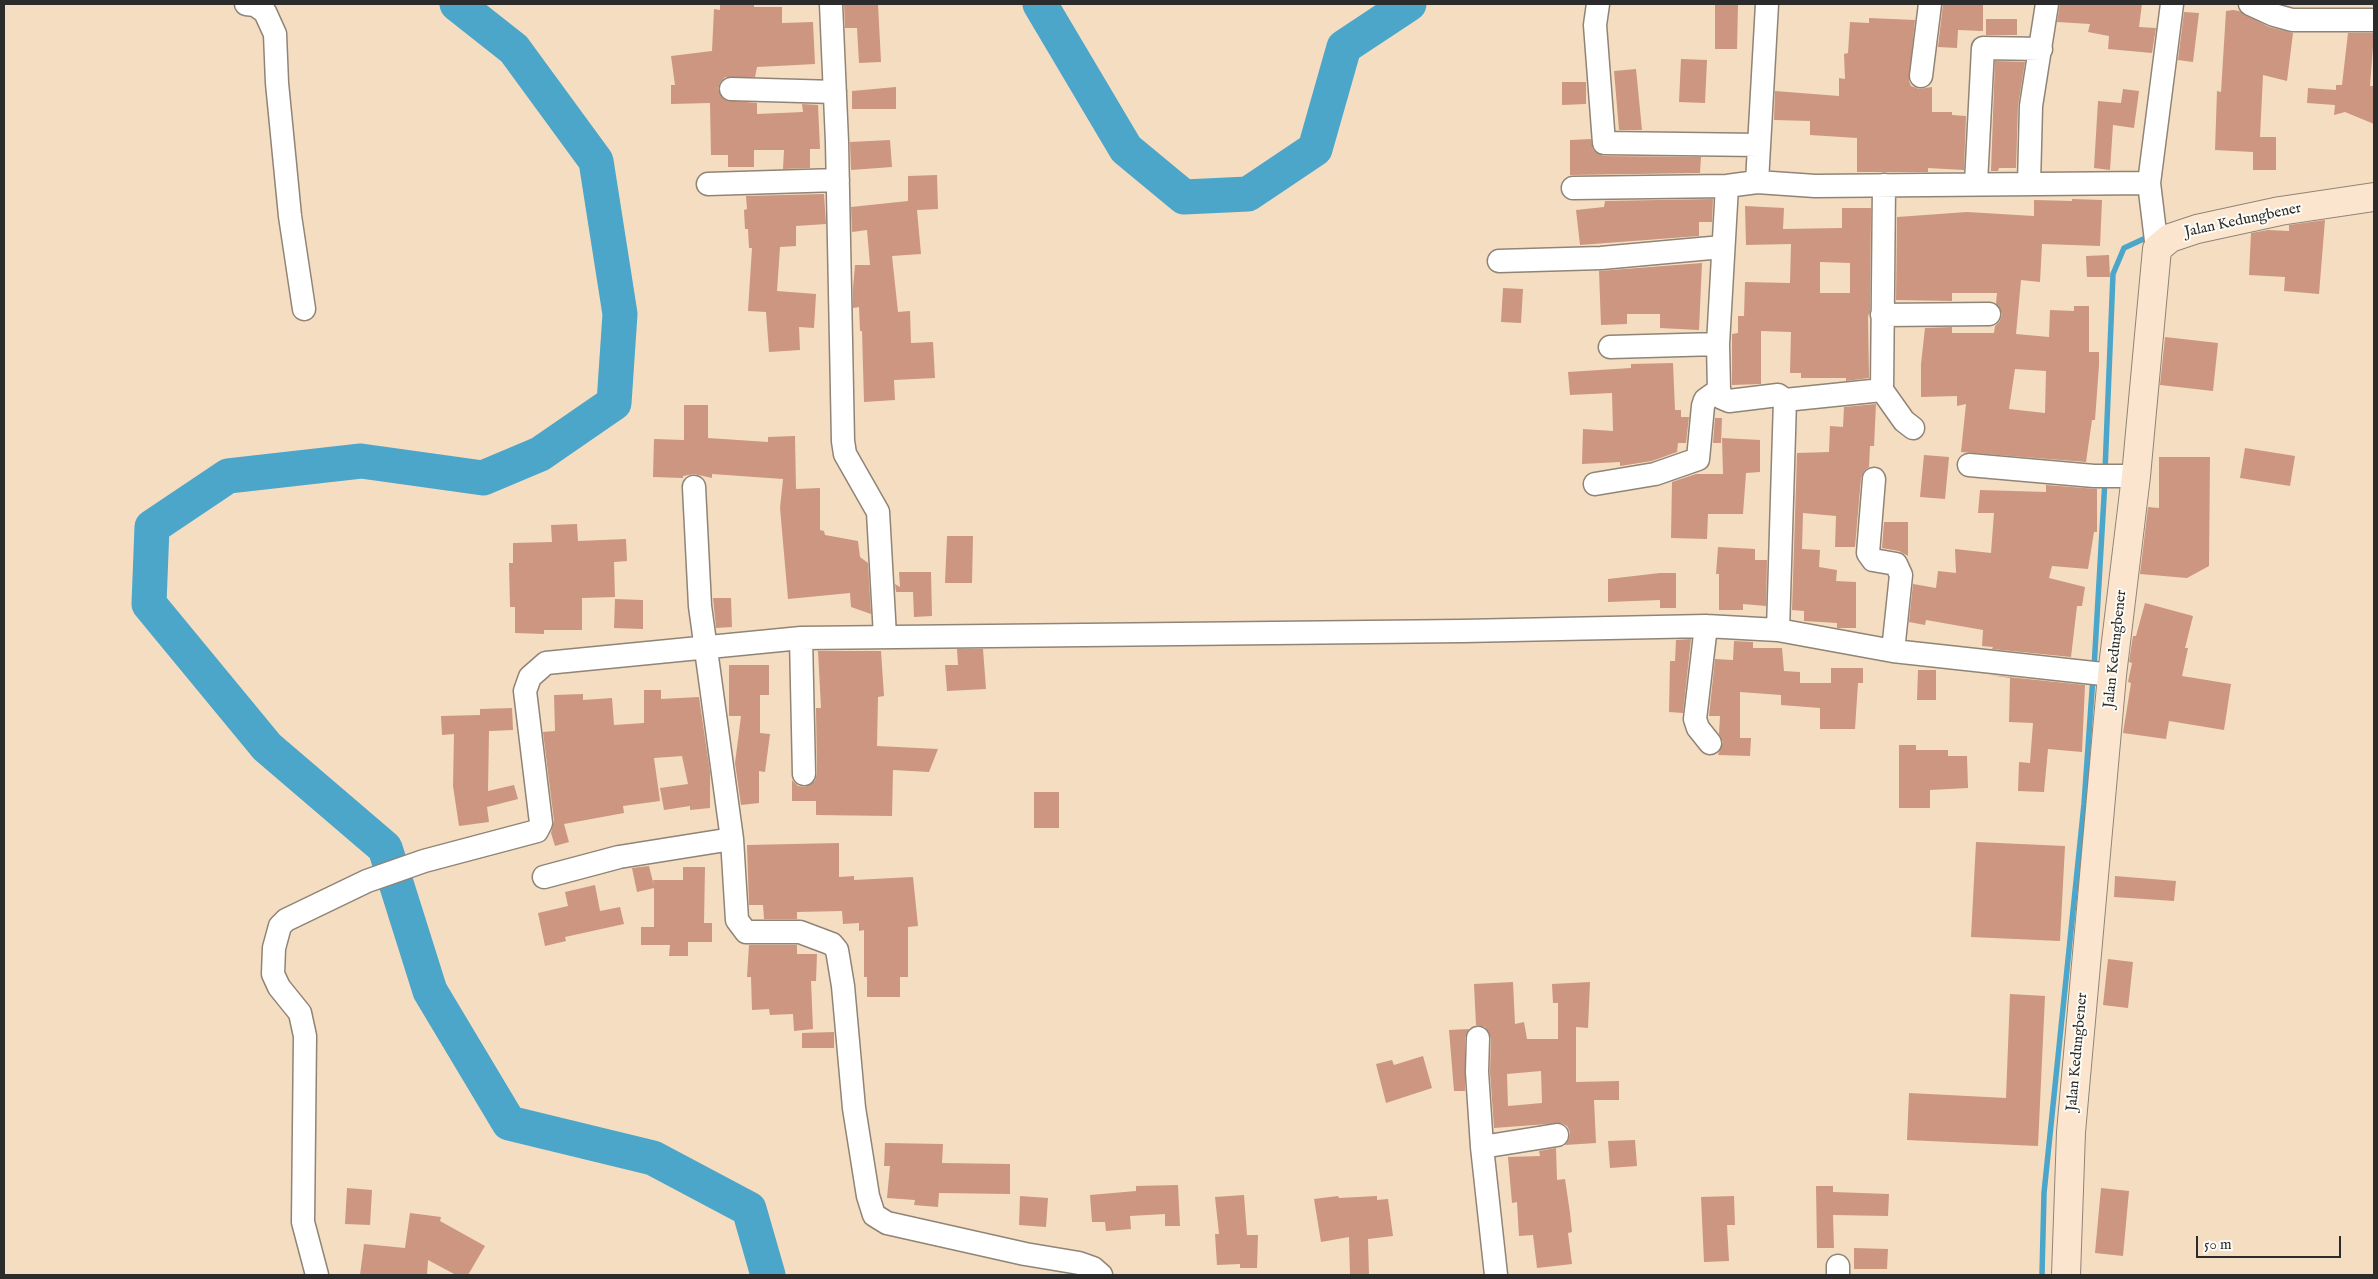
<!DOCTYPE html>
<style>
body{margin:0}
#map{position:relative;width:2378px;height:1279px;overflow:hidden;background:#f5ddc2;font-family:"IM FELL English",serif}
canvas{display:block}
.frame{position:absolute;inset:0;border:5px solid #2b2b2b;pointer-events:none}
.scale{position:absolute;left:2196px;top:1236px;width:145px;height:22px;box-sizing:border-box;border:2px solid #2b2b2b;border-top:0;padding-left:6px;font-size:15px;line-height:18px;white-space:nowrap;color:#2b2b2b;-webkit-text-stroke:4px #fdfcf7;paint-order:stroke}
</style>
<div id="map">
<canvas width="2378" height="1279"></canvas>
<div class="frame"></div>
<div class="scale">50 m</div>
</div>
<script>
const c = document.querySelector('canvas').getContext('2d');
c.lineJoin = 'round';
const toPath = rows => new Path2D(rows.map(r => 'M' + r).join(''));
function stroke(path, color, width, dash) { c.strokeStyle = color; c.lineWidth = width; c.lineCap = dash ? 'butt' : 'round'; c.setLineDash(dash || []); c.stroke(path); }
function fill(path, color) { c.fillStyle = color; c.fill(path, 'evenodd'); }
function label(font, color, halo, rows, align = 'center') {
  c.font = font + ' "IM FELL English",serif'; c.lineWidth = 4; c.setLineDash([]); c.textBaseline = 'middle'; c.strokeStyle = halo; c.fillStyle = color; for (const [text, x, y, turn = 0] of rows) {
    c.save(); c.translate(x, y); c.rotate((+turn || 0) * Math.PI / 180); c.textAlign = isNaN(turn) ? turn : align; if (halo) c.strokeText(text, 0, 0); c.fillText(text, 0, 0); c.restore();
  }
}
stroke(toPath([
 [2105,471,2113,274,2124,248,2150,236],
 [2094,668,2105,480],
 [2042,1275,2044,1193,2084,804,2093,677]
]), '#4ba6c9', 5.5);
stroke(toPath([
 [457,4,514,49,596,161,620,314,614,403,540,454,483,478,361,461,228,476,152,527,149,604,267,747,385,848,430,991,509,1123,653,1158,749,1209,768,1275],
 [1040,4,1126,149,1184,197,1248,194,1315,149,1344,47,1409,4]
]), '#4ba6c9', 35);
fill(toPath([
 [720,4,754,4,754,7,782,7,782,23,813,22,815,64,757,67,755,77,725,77,720,83,718,89,725,100,757,103,757,114,803,112,802,104,818,105,820,149,810,149,810,168,783,169,784,150,754,150,754,167,728,167,728,155,711,155,710,103,671,104,671,85,675,85,671,56,712,51,714,9,720,10],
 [844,4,878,4,881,62,859,63,857,28,845,28],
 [1715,4,1738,4,1737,49,1715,49],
 [1943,4,1983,4,1983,31,1958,30,1957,48,1938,47],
 [2060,4,2142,4,2139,27,2156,28,2152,53,2108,49,2109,36,2088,32,2090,24,2057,22],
 [2233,10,2239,11,2269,27,2293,33,2287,81,2263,75,2260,137,2276,137,2276,170,2253,170,2253,152,2215,150,2217,91,2221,92,2226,11],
 [2184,12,2199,13,2193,62,2178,60],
 [1869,18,1915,20,1909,81,1911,86,1919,89,1932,87,1932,112,1952,112,1952,115,1966,116,1964,170,1928,168,1928,172,1857,172,1857,138,1810,135,1810,121,1774,120,1775,91,1839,96,1839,78,1845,79,1844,54,1848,53,1850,22,1869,23],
 [1986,19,2017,19,2017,35,1986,35],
 [2348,33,2374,33,2370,86,2374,86,2374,124,2345,112,2334,115,2335,105,2307,103,2308,88,2336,90,2336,85,2342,85],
 [1681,59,1707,60,1705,103,1679,102],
 [1995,61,2025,62,2018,106,2016,168,1999,168,1998,171,1991,171],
 [1636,69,1642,130,1619,130,1614,71],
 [1562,82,1586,82,1586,104,1562,105],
 [896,87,896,109,852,109,852,91],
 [2123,89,2139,91,2134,128,2113,125,2110,170,2094,168,2098,101,2121,103],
 [1591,139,1593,150,1603,156,1701,157,1700,173,1570,175,1570,140],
 [890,140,892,167,851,170,850,142],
 [937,175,938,209,917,210,921,254,892,256,898,312,910,311,911,343,933,342,935,378,894,380,895,400,864,402,862,331,860,331,859,307,853,308,853,288,855,265,870,265,867,230,852,232,851,207,908,201,908,176],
 [824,194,826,224,796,226,796,246,780,247,777,291,816,294,814,328,799,327,800,350,769,352,766,312,748,311,752,248,749,248,748,229,745,229,744,210,747,209,746,196],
 [1713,199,1712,222,1699,222,1699,236,1580,245,1576,210,1604,207,1605,201],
 [2072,199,2102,200,2100,246,2042,244,2040,282,2021,280,2016,334,2049,337,2050,310,2074,311,2074,306,2089,306,2089,352,2099,352,2099,365,2095,420,2092,420,2086,462,1961,452,1966,404,1957,406,1957,396,1921,397,1921,364,1925,328,1952,327,1952,333,1994,333,1995,326,2000,321,2002,314,1996,303,1997,293,1952,293,1952,301,1896,300,1897,217,1967,212,2034,216,2034,200,2072,201],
 [2015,369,2046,371,2045,413,2009,409],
 [1745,206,1784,208,1783,229,1842,228,1842,208,1871,208,1870,312,1868,316,1869,378,1846,381,1846,378,1801,378,1801,373,1790,373,1791,332,1761,331,1761,384,1732,385,1732,334,1738,333,1738,316,1744,316,1745,282,1790,283,1791,244,1746,245],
 [1820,262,1850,263,1850,293,1820,293],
 [2325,220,2319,294,2284,291,2285,277,2249,275,2251,233,2268,230,2289,231,2289,225],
 [2109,255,2110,277,2087,277,2086,256],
 [1702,263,1699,330,1660,328,1660,314,1627,314,1627,324,1601,325,1599,271],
 [1503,288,1523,289,1521,323,1501,322],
 [2165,337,2218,343,2213,391,2160,385],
 [1673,363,1675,410,1681,410,1681,417,1689,417,1686,443,1678,443,1677,452,1652,461,1620,466,1620,462,1582,464,1583,429,1613,431,1612,393,1570,395,1568,372,1631,368,1631,364],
 [1876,404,1874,446,1870,446,1869,467,1864,471,1861,478,1855,547,1835,547,1836,516,1803,513,1802,549,1820,550,1819,567,1837,570,1836,581,1856,582,1856,628,1837,628,1837,623,1804,621,1804,611,1792,610,1797,453,1829,452,1830,426,1843,427,1844,407],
 [684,405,708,405,708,438,768,442,768,437,795,436,796,489,820,488,820,530,824,531,825,535,858,541,860,557,868,563,871,614,851,607,850,593,788,599,780,508,783,479,712,474,712,478,694,474,683,476,683,478,653,477,654,439,684,440],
 [1715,418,1722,418,1721,443,1713,443],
 [1722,438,1760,440,1760,472,1746,473,1743,514,1708,514,1707,539,1671,538,1672,482,1696,474,1723,474],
 [2245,448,2295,456,2290,486,2240,478],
 [1924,455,1949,457,1945,499,1920,497],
 [2159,457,2210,457,2209,566,2187,578,2140,574,2148,507,2159,508],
 [2046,485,2097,489,2097,532,2094,532,2088,569,2052,566,2049,578,2085,587,2082,606,2077,606,2071,657,1992,649,1993,647,1982,646,1983,630,1926,620,1925,625,1909,622,1913,584,1936,588,1938,571,1956,573,1955,549,1991,553,1994,513,1978,513,1980,490,2046,492],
 [1884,522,1908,522,1908,556,1899,551,1882,548],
 [577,524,578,541,626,539,627,561,614,562,615,597,582,598,582,630,544,630,544,634,515,633,515,607,510,607,509,563,513,563,513,543,552,542,551,525],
 [947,536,973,536,972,583,945,583],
 [1718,547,1755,549,1755,560,1767,560,1766,606,1743,604,1743,610,1719,610,1719,574,1716,574],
 [899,572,931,572,932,616,914,617,913,592,896,592,895,584,900,587],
 [1660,573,1676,573,1676,608,1660,608,1660,600,1608,602,1608,579],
 [713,598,731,598,732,627,716,628],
 [615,599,643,600,643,629,614,628],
 [2145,603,2193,616,2185,648,2188,648,2182,676,2231,684,2224,730,2169,721,2166,739,2123,733,2131,683,2128,682,2132,663,2129,662,2132,642,2133,636,2136,636],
 [1691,639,1683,713,1669,712,1670,661,1675,661,1676,640],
 [1734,641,1753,642,1753,648,1782,648,1784,671,1800,672,1800,683,1831,683,1831,668,1863,668,1863,683,1858,683,1855,729,1820,729,1820,708,1781,705,1781,695,1740,692,1740,738,1751,738,1750,756,1718,755,1723,742,1719,734,1720,716,1709,716,1715,659,1733,660],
 [957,649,983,649,986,689,947,691,945,665,958,665],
 [818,651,881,651,884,696,878,697,877,746,938,749,929,772,893,770,892,816,816,815,816,801,792,801,792,780,798,786,805,787,815,781,817,774,816,708,821,708],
 [729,665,769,665,769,695,760,695,760,733,770,734,765,772,759,771,759,803,741,805,735,763,741,716,729,716],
 [1918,670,1936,670,1936,700,1917,700],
 [1989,675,2085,685,2082,752,2048,749,2044,792,2018,791,2019,762,2030,763,2033,723,2009,722,2010,678],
 [644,690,661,690,661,699,699,697,710,772,710,808,690,810,690,806,664,810,660,788,688,784,682,756,654,758,660,801,623,806,624,813,564,824,569,842,555,846,551,833,554,821,543,732,555,731,554,695,583,694,583,700,612,698,614,725,644,723],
 [512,708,513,730,489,731,488,791,514,785,518,799,487,807,489,822,459,826,453,786,454,734,442,735,441,716,480,715,480,709],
 [1899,745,1916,745,1916,750,1948,750,1948,756,1967,756,1968,788,1930,790,1930,808,1899,808],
 [1034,792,1059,792,1059,828,1034,828],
 [1976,842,2065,846,2060,941,1971,937],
 [839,843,839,877,854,876,854,880,913,877,918,926,908,927,908,977,900,977,900,997,867,997,867,977,864,977,864,930,859,931,859,923,843,924,842,911,797,912,797,919,764,919,763,905,749,905,747,845],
 [649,866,654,886,653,880,683,880,683,867,705,867,704,923,712,923,712,942,688,942,688,956,669,956,670,945,641,945,641,927,654,927,654,888,637,892,632,868],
 [2115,876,2176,881,2174,901,2114,897],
 [595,885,600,911,620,907,624,924,565,937,566,941,545,946,538,913,568,906,565,892],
 [749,945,797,945,797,954,817,954,816,981,811,981,813,1029,794,1031,793,1014,770,1015,769,1009,752,1010,751,977,747,977],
 [2108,959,2133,962,2128,1008,2103,1005],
 [1513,982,1515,1024,1524,1022,1527,1039,1558,1039,1558,1003,1553,1003,1552,984,1590,982,1588,1028,1576,1027,1576,1082,1619,1081,1619,1100,1594,1100,1596,1143,1565,1145,1569,1139,1570,1132,1567,1126,1561,1123,1494,1128,1490,1072,1491,1038,1485,1027,1476,1025,1474,984],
 [1541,1071,1542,1103,1508,1106,1507,1074],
 [2010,994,2045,996,2038,1146,1907,1140,1909,1093,2006,1098],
 [1469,1029,1465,1038,1465,1091,1454,1091,1449,1030],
 [834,1032,834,1048,802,1048,802,1033],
 [1423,1056,1432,1088,1386,1103,1376,1064,1392,1060,1394,1065],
 [1635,1140,1637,1166,1610,1168,1608,1141],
 [885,1143,943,1144,942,1163,1010,1164,1010,1194,939,1193,938,1207,914,1205,915,1200,887,1198,890,1166,884,1166],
 [1556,1148,1557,1180,1565,1179,1570,1213,1572,1232,1568,1233,1572,1264,1537,1268,1533,1235,1519,1236,1517,1202,1512,1203,1508,1157,1540,1156,1539,1151],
 [1178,1185,1180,1226,1165,1226,1165,1214,1130,1216,1131,1229,1106,1231,1105,1222,1092,1222,1090,1195,1136,1191,1136,1186],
 [1816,1186,1833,1186,1833,1192,1889,1194,1888,1216,1833,1215,1834,1248,1817,1248],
 [347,1188,372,1190,370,1225,345,1224],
 [2101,1188,2129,1191,2123,1256,2095,1253],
 [1244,1195,1247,1235,1258,1235,1257,1268,1240,1268,1240,1264,1217,1265,1215,1234,1219,1234,1215,1197],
 [1020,1196,1048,1198,1046,1227,1019,1225],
 [1338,1196,1339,1198,1377,1196,1377,1200,1388,1199,1393,1236,1368,1239,1369,1275,1350,1275,1349,1237,1321,1242,1314,1199],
 [1734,1196,1735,1225,1727,1225,1729,1261,1704,1262,1701,1197],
 [410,1213,441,1217,440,1221,485,1246,468,1275,456,1275,428,1260,427,1275,360,1275,364,1244,405,1248],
 [1854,1248,1888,1249,1887,1269,1854,1269]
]), '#cc9681');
const street = toPath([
 [246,4,255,5,265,12,275,34,277,83,290,216,304,309],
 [831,4,837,142,843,441,845,454,878,512,885,636],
 [1598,4,1595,25,1604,143,1759,145],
 [2250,4,2274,15,2292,20,2374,20],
 [1921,76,1930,4],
 [731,89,835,92],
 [1757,182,1767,4],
 [1976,183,1983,48,2041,49],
 [708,184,838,180],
 [2029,184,2031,106,2047,4],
 [1884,185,1882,390,1904,421,1913,428],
 [1727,186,1718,344,1719,390,1722,398,1729,401,1778,395,1785,400,1778,630],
 [1573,188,1727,186,1757,182,1815,186,2149,183],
 [2157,249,2149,183,2172,4],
 [1499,261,1601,258,1722,247],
 [1882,315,1989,314],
 [1610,347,1718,344],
 [1785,400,1882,390],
 [1969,465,2094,476,2136,476],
 [1874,479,1868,553,1873,560,1896,564,1901,575,1893,651],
 [1595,484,1655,474,1698,459,1703,406,1705,400,1719,390],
 [694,487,700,606,732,839,737,920,746,932,800,932,832,944,837,950,843,986,854,1108,868,1196,874,1215,887,1223,1025,1254,1079,1263,1093,1268,1101,1275],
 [1706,626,1695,719,1698,728,1710,743],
 [801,638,804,774],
 [544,877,619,857,732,839],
 [1478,1038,1477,1072,1482,1147,1496,1275],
 [1482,1147,1557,1135],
 [1838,1266,1838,1275],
 [317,1275,303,1222,305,1036,300,1013,279,987,273,974,274,948,280,926,286,920,367,881,424,861,537,831,541,823,525,691,530,677,546,663,801,638,1463,631,1706,626,1778,630,1893,651,2112,675]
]);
const secondary = toPath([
 [2066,1275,2071,1132,2112,675,2136,476,2157,249,2170,238,2197,229,2280,211,2374,197]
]);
stroke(street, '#908476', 25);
stroke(secondary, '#908476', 30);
stroke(street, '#fff', 22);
stroke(secondary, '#fce5cf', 28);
label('15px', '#2b2b2b', '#fdfcf7', [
 ["Jalan Kedungbener",2243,221,-12],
 ["Jalan Kedungbener",2116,649,-84],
 ["Jalan Kedungbener",2078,1052,-85]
]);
</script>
